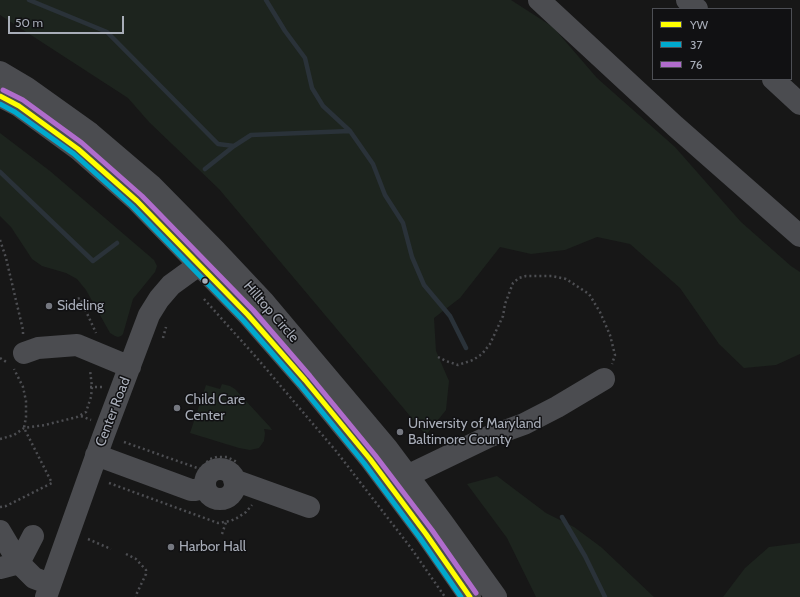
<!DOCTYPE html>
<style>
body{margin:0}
#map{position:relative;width:800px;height:597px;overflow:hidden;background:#171717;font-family:Cabin,sans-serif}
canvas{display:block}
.legend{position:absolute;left:652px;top:8px;width:140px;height:72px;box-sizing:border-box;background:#111113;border:1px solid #4d4f55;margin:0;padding:5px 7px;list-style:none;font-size:12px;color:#a8adb8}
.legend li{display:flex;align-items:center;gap:8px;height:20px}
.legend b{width:20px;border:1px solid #4d4f55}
.scale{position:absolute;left:8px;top:16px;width:116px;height:18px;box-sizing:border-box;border:2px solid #a8adb8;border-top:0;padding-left:5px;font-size:12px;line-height:14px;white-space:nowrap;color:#a8adb8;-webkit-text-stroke:3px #111113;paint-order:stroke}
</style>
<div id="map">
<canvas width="800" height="597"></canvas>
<ul class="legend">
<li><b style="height:5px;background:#ff0"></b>YW</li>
<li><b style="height:5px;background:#00a9ce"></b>37</li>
<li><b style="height:5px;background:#b06ccc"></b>76</li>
</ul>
<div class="scale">50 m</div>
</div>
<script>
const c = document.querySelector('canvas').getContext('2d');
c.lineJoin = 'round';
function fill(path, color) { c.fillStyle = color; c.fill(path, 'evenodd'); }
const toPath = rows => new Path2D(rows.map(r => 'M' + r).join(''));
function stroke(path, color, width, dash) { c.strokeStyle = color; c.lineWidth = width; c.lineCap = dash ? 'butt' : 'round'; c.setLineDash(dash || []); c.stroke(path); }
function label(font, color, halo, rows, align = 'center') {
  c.font = font + ' Cabin,sans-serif'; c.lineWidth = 3; c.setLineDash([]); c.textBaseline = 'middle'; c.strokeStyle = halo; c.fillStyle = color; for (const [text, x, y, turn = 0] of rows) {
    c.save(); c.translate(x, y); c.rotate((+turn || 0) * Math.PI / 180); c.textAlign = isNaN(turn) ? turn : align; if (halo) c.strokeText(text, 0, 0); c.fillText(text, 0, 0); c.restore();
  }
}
fill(toPath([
 [0,0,511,0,553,27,597,78,675,147,741,222,791,266,800,272,800,354,776,365,744,368,719,344,680,288,630,244,597,237,565,250,531,254,500,247,460,298,434,318,436,351,449,381,446,410,426,435,219,189,149,122,128,98,0,15],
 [0,133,50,171,154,260,157,266,155,272,133,299,123,334,121,336,118,337,115,336,110,333,86,290,77,279,66,273,42,266,32,259,11,227,0,216],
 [222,384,230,386,235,389,270,427,272,430,264,429,265,433,264,441,259,448,250,450,239,448,190,433,206,385,220,389],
 [497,476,546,513,574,527,601,547,654,597,536,597,507,538,467,484],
 [800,543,800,597,723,597,745,568,769,547]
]), '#1d241e');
stroke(toPath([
 [29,0,107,32,218,144,234,146,251,135,350,131],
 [266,0,285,31,305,58,312,88,323,106,350,131,373,164,385,195,403,223,412,257,424,285,450,316,466,348],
 [205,169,234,146],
 [0,172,93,261,117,243],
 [562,517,585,556,605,597]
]), '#2a3239', 4.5);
stroke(toPath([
 [0,240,6,258,23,330,23,334],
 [204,299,256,357,336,451,411,548,445,597],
 [73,300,80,298,96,333],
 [163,338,166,327],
 [438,357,446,361,458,365,473,360,482,354,490,344,503,316,505,304,513,283,519,278,526,276,552,276,566,279,589,294,600,312,610,335,615,355,612,364],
 [0,358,8,363],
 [90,387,103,387],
 [81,416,91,420],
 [0,439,14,435,24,428,45,425,77,417,86,412,91,397,92,387,90,370],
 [124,442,200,469,210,459,217,457,227,457,237,462],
 [109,483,218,523,230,521,237,518,246,512,252,505],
 [0,507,6,506,52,483,24,428,26,417,26,401,23,387,14,369],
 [222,534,226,522],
 [88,539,111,549],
 [126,554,136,559,146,570,146,574,137,593,136,597]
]), '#4d4e52', 2.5, [2, 3]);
stroke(toPath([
 [539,0,675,126,800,236],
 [687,0,697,9],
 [0,72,27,88,90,133,151,185,216,251,264,302,387,448,443,523,496,597],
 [773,79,800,104],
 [0,96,19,106,78,149,137,201,248,315,305,380,370,459,426,534,470,597],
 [24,353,38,348,77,345,130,367],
 [96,455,191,490,195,490,205,488],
 '205 484a15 15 0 1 1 30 0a15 15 0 1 1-30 0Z',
 [407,476,488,437,524,424,557,407,604,379],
 [234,480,309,507],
 [0,531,19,563,34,578,50,584],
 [0,568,19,563,33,536],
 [46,597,103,437,149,315,159,299,171,285,211,256]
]), '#4b4c50', 22);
stroke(toPath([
 [0,96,19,106,78,149,137,201,248,315,305,380,370,459,426,534,470,597]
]), '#ff0', 5);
stroke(toPath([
 [0,104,15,112,74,154,132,206,243,320,300,385,364,463,420,538,461,597]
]), '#00a9ce', 5);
stroke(toPath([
 [3,90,23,100,82,143,142,196,253,310,310,376,375,455,432,530,476,593]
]), '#b06ccc', 5);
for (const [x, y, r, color] of [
 [205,281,3.5,"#a8adb8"],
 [49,306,4,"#757880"],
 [177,408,4,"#757880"],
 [400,432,4,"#757880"],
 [171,547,4,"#757880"]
]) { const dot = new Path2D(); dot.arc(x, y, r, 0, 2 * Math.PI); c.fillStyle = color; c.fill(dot); stroke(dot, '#111113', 1.5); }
label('14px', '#a8adb8', '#111113', [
 ["Sideling",57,306],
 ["Child Care",185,400],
 ["Center",185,416],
 ["University of Maryland",408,424],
 ["Baltimore County",408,440],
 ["Harbor Hall",179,547]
], 'left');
label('14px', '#a8adb8', '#111113', [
 ["Hilltop Circle",271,312,49],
 ["Center Road",113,412,-69]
]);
</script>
